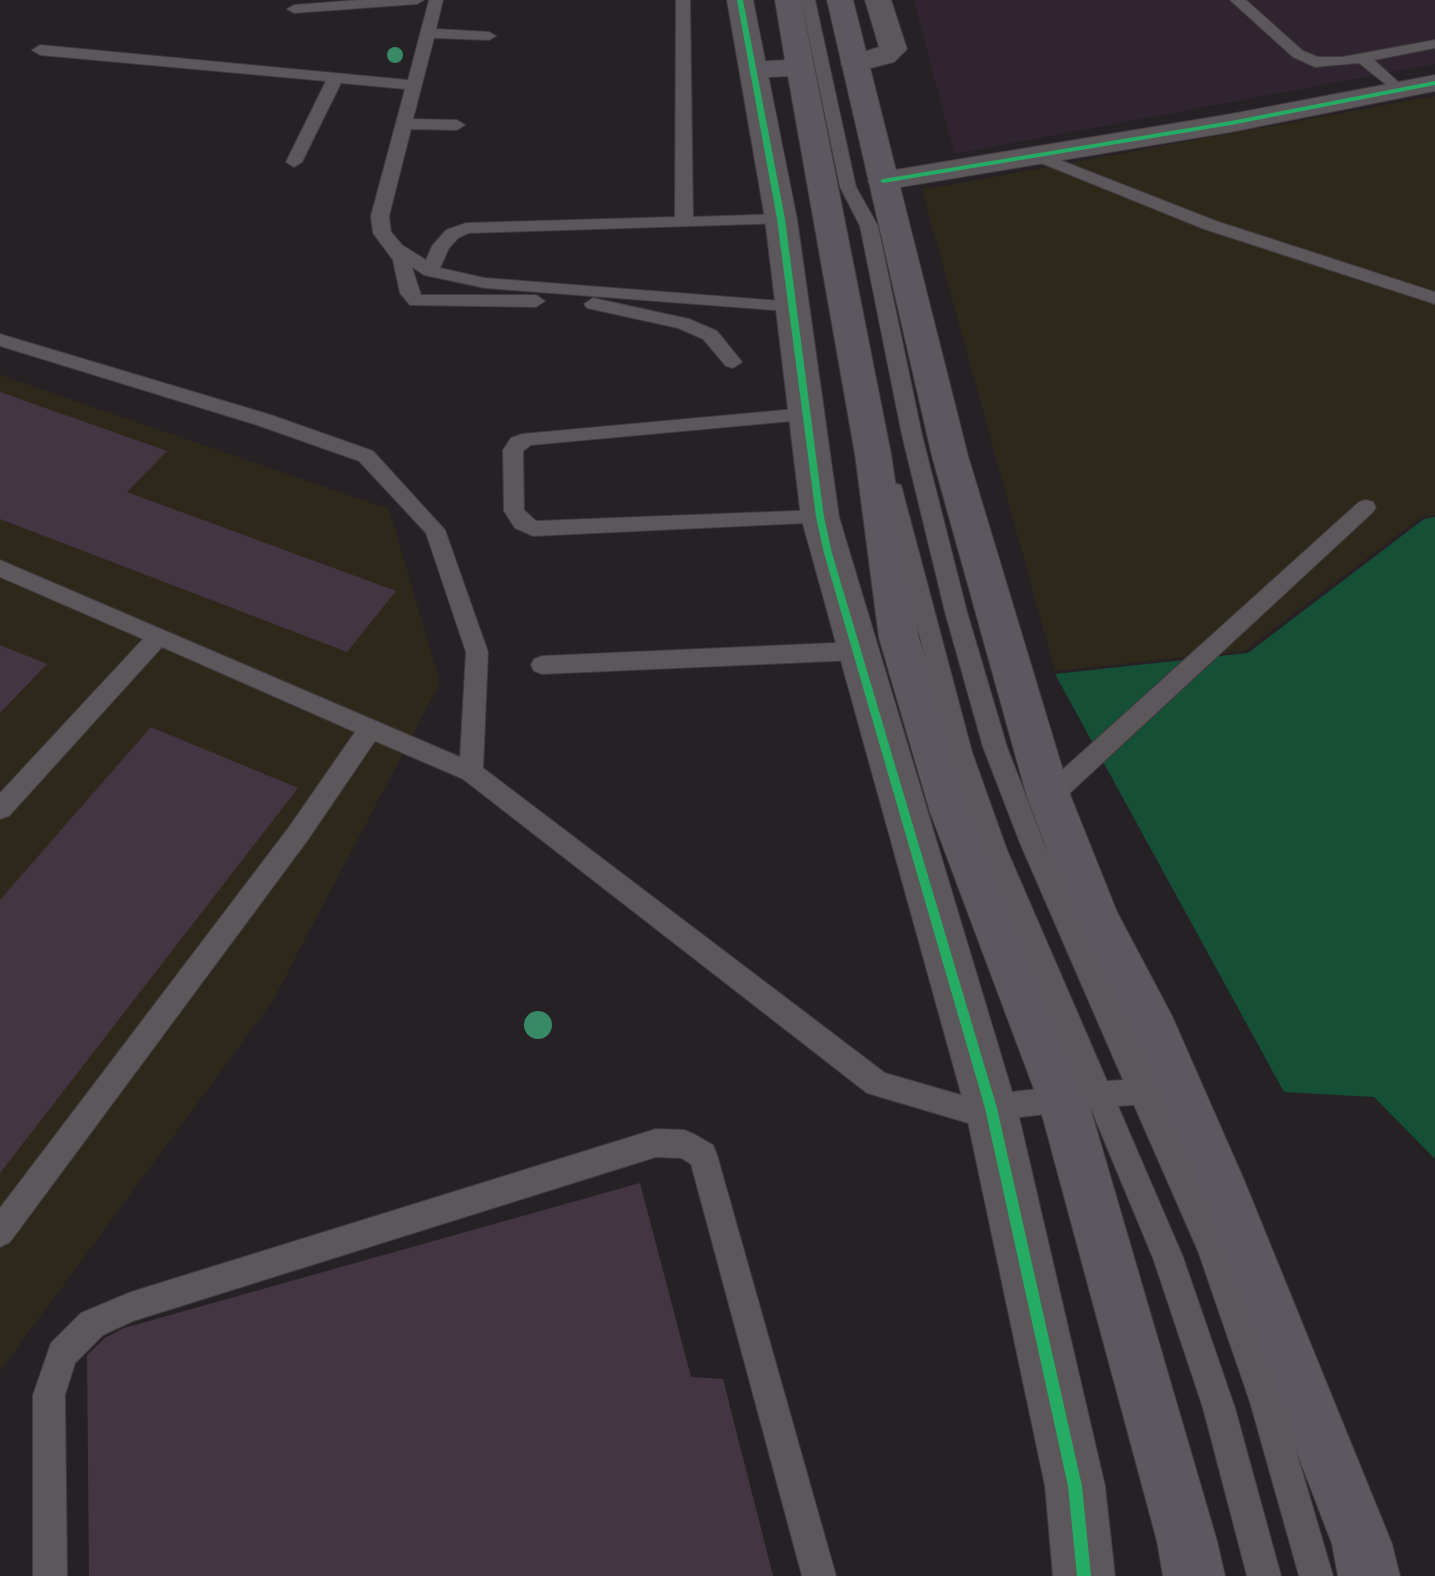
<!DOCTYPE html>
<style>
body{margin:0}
canvas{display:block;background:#252125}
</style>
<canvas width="1435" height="1576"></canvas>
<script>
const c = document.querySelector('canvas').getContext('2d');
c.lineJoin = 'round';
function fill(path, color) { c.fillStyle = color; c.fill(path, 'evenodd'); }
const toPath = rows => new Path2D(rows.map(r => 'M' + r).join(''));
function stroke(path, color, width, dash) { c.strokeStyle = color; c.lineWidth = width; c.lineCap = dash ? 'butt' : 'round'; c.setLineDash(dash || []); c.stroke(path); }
fill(toPath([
 [1435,96,1435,515,1421,517,1244,651,1055,671,922,190],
 [0,375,389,509,440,683,272,1002,0,1371]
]), '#2e281a');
fill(toPath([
 [914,0,1435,0,1435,64,954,154]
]), '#2f242f');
fill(toPath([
 [1435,517,1435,1159,1374,1097,1284,1092,1055,674,1248,653,1424,519]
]), '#154f36');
fill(toPath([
 [0,392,167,451,127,492,396,591,347,652,0,519],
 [0,645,47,664,0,713],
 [151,727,298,788,0,1173,0,900],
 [640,1183,691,1377,723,1379,773,1576,89,1576,87,1355,105,1338,124,1328]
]), '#443543');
const service = toPath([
 [358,0,424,0,417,4,294,13,287,9,294,5,358,0],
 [429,0,443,0,436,29,489,32,496,36,489,40,434,38,413,119,457,120,465,125,457,130,411,129,389,216,391,232,402,245,426,260,432,246,446,230,466,223,675,217,676,0,690,0,693,217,781,214,787,215,790,219,787,223,469,233,458,238,449,248,440,268,485,278,794,302,803,308,800,312,485,288,424,275,412,267,421,295,536,295,545,301,536,307,410,305,400,293,393,260,373,233,371,216,405,89,341,83,302,162,294,167,286,162,326,81,40,55,32,50,40,45,408,80,429,0],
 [801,0,815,0,856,187,878,226,922,435,967,612,1007,747,1044,843,1150,1077,1167,1080,1171,1089,1167,1098,1161,1101,1227,1248,1282,1402,1333,1576,1299,1576,1250,1402,1198,1251,1134,1105,1118,1106,1183,1257,1235,1408,1281,1576,1247,1576,1203,1408,1153,1258,1091,1109,968,1123,867,1093,463,779,375,741,307,841,10,1242,0,1247,0,1208,289,827,355,732,162,647,9,816,0,819,0,793,143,639,0,577,0,560,460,757,466,652,426,533,359,461,257,425,0,346,0,334,271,415,373,451,445,530,488,652,483,768,885,1073,968,1097,1081,1084,983,850,948,752,884,490,887,485,894,483,901,485,972,752,1007,850,1107,1081,1123,1080,1020,843,983,747,945,612,902,435,860,226,840,187,801,0],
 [1230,0,1246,0,1303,51,1318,57,1342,57,1435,40,1435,48,1374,60,1404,87,1407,90,1399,95,1359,63,1315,67,1293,57,1230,0],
 [1037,151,1216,221,1435,292,1435,304,1204,229,1031,159,1029,156,1037,151],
 [593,298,689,319,717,331,742,362,733,368,726,366,703,339,678,328,587,308,584,304,593,298],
 [807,408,817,414,814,419,531,445,523,451,524,510,536,521,820,510,827,512,830,517,827,522,533,536,515,528,504,511,503,450,511,438,522,434,807,408],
 [1366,500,1373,502,1376,507,1373,512,1058,804,1049,807,1040,804,1037,797,1040,790,1359,502,1366,500],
 [857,642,865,645,868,651,865,657,857,660,542,674,534,671,531,665,534,659,542,656,857,642],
 [656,1129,684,1130,694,1134,713,1145,717,1155,836,1576,802,1576,691,1164,681,1158,656,1157,133,1321,103,1335,75,1363,65,1395,67,1576,33,1576,33,1395,51,1343,81,1313,131,1292,656,1129]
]);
const minor = toPath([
 [1435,75,1435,91,1231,132,883,190,872,187,868,181,872,175,883,172,1231,114,1435,75]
]);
const tertiary = toPath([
 [727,0,753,0,797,219,839,517,1017,1108,1105,1486,1115,1576,1053,1576,1045,1486,965,1108,801,517,765,219,727,0],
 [865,0,891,0,907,49,894,62,855,72,845,70,841,64,845,58,879,47,865,0]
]);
const trunk = toPath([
 [775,0,801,0,891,454,919,638,974,812,1088,1100,1217,1541,1225,1576,1163,1576,1157,1541,1038,1100,930,812,879,638,855,454,788,76,755,78,745,76,741,70,745,64,755,62,785,60,775,0],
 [827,0,853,0,968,456,1071,797,1117,912,1172,1016,1244,1180,1392,1544,1400,1576,1338,1576,1332,1544,1192,1180,1134,1042,1073,918,1027,797,932,456,827,0]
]);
stroke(service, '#3f3b3f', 2);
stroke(minor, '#3f3b3f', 2);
stroke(tertiary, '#3f3b3f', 2);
stroke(trunk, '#3f3b3f', 2);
fill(service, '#5b575b');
fill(minor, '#5b575b');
fill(tertiary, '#5b575b');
fill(trunk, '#5b585f');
fill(toPath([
 [737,0,743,0,785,219,824,517,832,553,997,1108,1082,1486,1091,1576,1077,1576,1068,1486,985,1108,824,553,816,517,777,219,737,0],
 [1435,81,1435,85,1231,125,883,183,880,181,883,179,1231,121,1435,81]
]), '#26ab63');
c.fillStyle = '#388966';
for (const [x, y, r] of [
 [395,55,8],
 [538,1025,14]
]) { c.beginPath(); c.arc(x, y, r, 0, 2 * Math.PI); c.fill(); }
</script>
